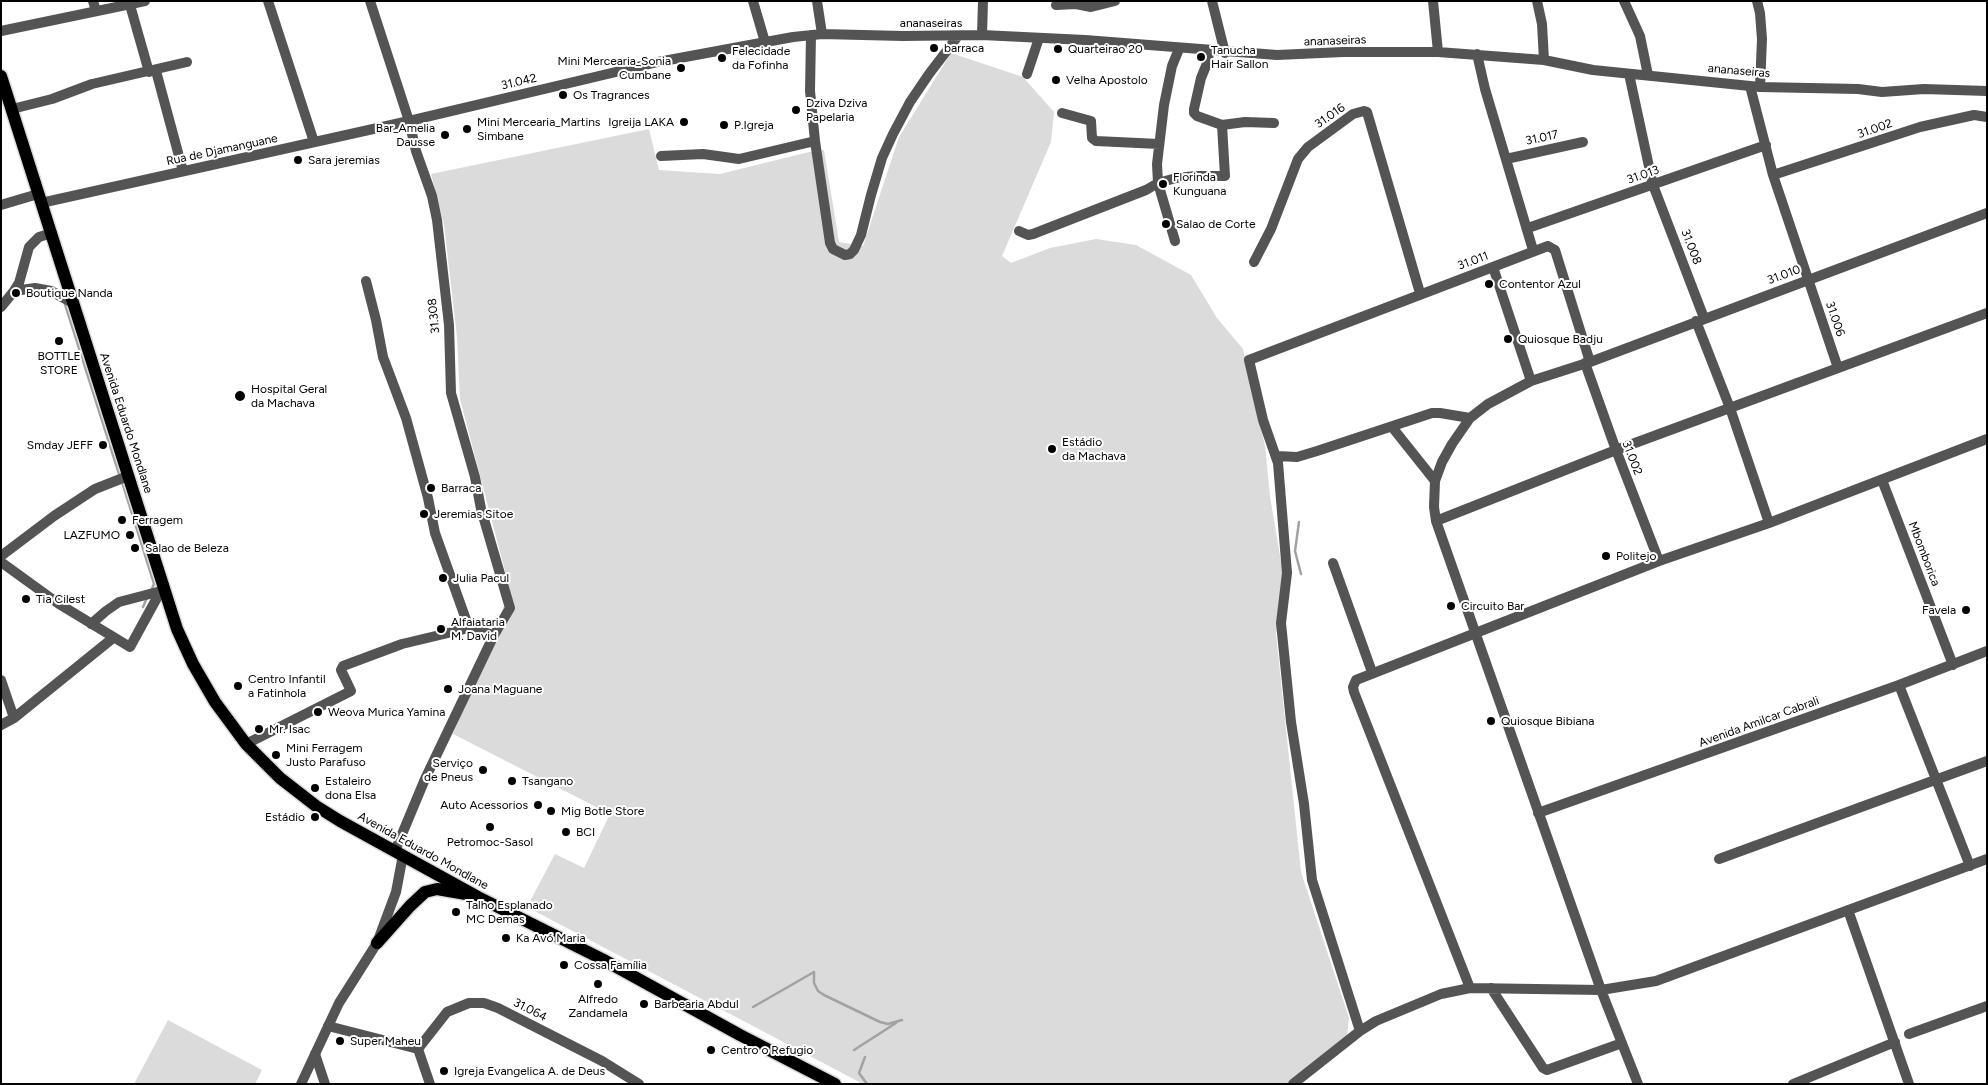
<!DOCTYPE html>
<meta charset="utf-8">
<style>
body{margin:0}
#map{position:relative;width:1988px;height:1085px;overflow:hidden;background:#fff;font-family:Figtree,sans-serif}
canvas{display:block}
.frame{position:absolute;inset:0;border:2px solid #000;pointer-events:none}
</style>
<div id="map">
<canvas width="1988" height="1085"></canvas>
<div class="frame"></div>
</div>
<script>
const c = document.querySelector('canvas').getContext('2d');
c.lineJoin = 'round';
function fill(path, color) { c.fillStyle = color; c.fill(path, 'evenodd'); }
const toPath = rows => new Path2D(rows.map(r => 'M' + r).join(''));
function stroke(path, color, width, dash) { c.strokeStyle = color; c.lineWidth = width; c.lineCap = dash ? 'butt' : 'round'; c.setLineDash(dash || []); c.stroke(path); }
function label(font, color, halo, rows, align = 'center') {
  c.font = font + ' Figtree,sans-serif'; c.lineWidth = 4; c.setLineDash([]); c.textBaseline = 'middle'; c.strokeStyle = halo; c.fillStyle = color; for (const [text, x, y, turn = 0] of rows) {
    c.save(); c.translate(x, y); c.rotate((+turn || 0) * Math.PI / 180); c.textAlign = isNaN(turn) ? turn : align; if (halo) c.strokeText(text, 0, 0); c.fillText(text, 0, 0); c.restore();
  }
}
fill(toPath([
 [951,53,1023,77,1054,112,1051,142,1002,256,1011,263,1050,248,1096,239,1136,245,1191,275,1217,318,1243,349,1265,446,1270,496,1281,562,1285,573,1276,634,1301,872,1349,1018,1347,1036,1286,1084,863,1084,527,907,555,854,584,868,610,814,453,734,510,590,460,399,457,337,444,225,431,174,649,129,659,170,720,174,817,150,824,150,839,242,863,246,899,137],
 [168,1020,262,1070,255,1084,134,1084]
]), '#dbdbdb');
stroke(toPath([
 [64,301,120,477],
 [122,482,154,584,151,591],
 [1299,522,1295,551,1301,574],
 [143,607,147,598],
 [814,972,814,983,818,991,824,995,880,1022,888,1024,902,1020],
 [753,1007,814,972],
 [854,1050,896,1023],
 [865,1057,859,1073,867,1084]
]), '#a2a2a2', 2.5);
const primary = toPath([
 [1,76,177,629,193,664,215,702,246,744,280,778,316,806,340,821,478,897,602,959,740,1035,835,1084],
 [377,943,410,906,425,892,437,889,466,894]
]);
stroke(primary, '#dbdbdb', 15);
stroke(toPath([
 [93,1,96,11],
 [268,1,314,142],
 [370,1,409,121,416,151,432,196,437,220,449,325,451,393,475,477,481,509,510,608,494,635,425,779,395,851],
 [753,1,765,42],
 [817,1,822,34],
 [1212,1,1225,53],
 [1433,1,1438,52],
 [1537,1,1542,24,1544,60],
 [1624,1,1640,36,1648,75],
 [1757,1,1760,13,1762,39,1760,87],
 [130,5,149,72],
 [1056,5,1076,4,1091,7,1115,1],
 [1,31,145,1],
 [811,35,810,91,815,141,830,243,833,249,845,255,850,254,854,250,861,235,871,195,882,158,893,134,910,102,929,74,958,36],
 [982,35,983,1],
 [1477,54,1485,89,1533,250],
 [156,71,183,171],
 [1027,74,1039,38],
 [1629,74,1653,185,1704,318],
 [1750,86,1773,175,1838,368],
 [12,109,52,99,92,84,187,62],
 [1062,113,1091,121,1092,138,1096,141,1159,144],
 [1222,125,1245,122,1274,123],
 [661,156,703,154,739,159,815,141],
 [1506,159,1583,142],
 [1773,175,1920,127,1974,115,1987,117],
 [41,203,409,121,658,62,793,37,822,34,903,36,982,35,1085,40,1277,55,1343,52,1438,52,1544,60,1593,70,1760,87,1858,89,1882,92,1924,89,1987,91],
 [1,205,38,194],
 [1528,228,1766,145],
 [1019,231,1028,235,1033,234,1146,190,1158,183,1176,178,1196,176,1225,176,1222,125,1197,116,1194,113,1194,109,1201,78,1208,61,1209,51],
 [1175,241,1158,183,1157,164,1164,105,1172,66,1179,49],
 [1254,262,1271,229,1298,159,1308,147,1353,114,1364,111,1367,112,1420,293],
 [1493,267,1531,381],
 [366,281,376,320,383,357,406,418,428,498,435,533,469,628],
 [14,291,19,283,29,247,39,237,52,233],
 [1,307,14,291,35,288,51,291,73,303],
 [1696,321,1730,408,1769,523],
 [1585,363,1616,450,1659,561],
 [1392,427,1435,481],
 [1277,456,1297,457,1317,451,1432,413,1440,413,1470,418],
 [1882,480,1953,665],
 [1436,521,1616,450,1987,313],
 [1,556,54,516,95,489,128,476],
 [1,562,59,604,130,647,164,585],
 [1333,563,1372,672],
 [91,624,106,611,119,602,161,591],
 [1,680,14,718],
 [1899,685,1970,866],
 [1,725,14,718,113,638],
 [246,744,351,691,341,670,343,666,402,644,469,628,494,635],
 [1538,813,1899,685,1987,651],
 [1719,859,1987,761],
 [1848,910,1909,1084],
 [1470,988,1354,692,1353,687,1356,680,1659,561,1769,523,1987,439],
 [1491,988,1543,1068,1547,1070,1622,1043],
 [328,1026,418,1049],
 [1360,1031,1312,880,1304,804,1291,722,1281,623,1287,573,1278,463,1263,420,1249,360,1548,246,1555,250,1590,362],
 [1909,1034,1987,1006],
 [418,1049,447,1012,469,1003,484,1003,498,1008,602,1061,639,1084],
 [418,1049,430,1084],
 [315,1054,325,1084],
 [1293,1084,1360,1031,1376,1021,1441,994,1470,988,1601,990,1656,981,1987,859],
 [1638,1084,1601,990,1436,521,1434,507,1435,481,1442,462,1452,444,1470,418,1488,404,1531,381,1590,362,1987,213],
 [1793,1084,1895,1042]
]), '#545454', 10);
stroke(toPath([
 [301,1084,339,1003,377,943,396,892,403,855]
]), '#545454', 10);
stroke(primary, '#000', 12);
for (const [x, y, r, color] of [
 [934,48,5,"#000"],
 [1058,49,5,"#000"],
 [1201,57,5,"#000"],
 [722,58,5,"#000"],
 [681,68,5,"#000"],
 [1056,80,5,"#000"],
 [563,95,5,"#000"],
 [796,110,5,"#000"],
 [684,122,5,"#000"],
 [724,125,5,"#000"],
 [467,129,5,"#000"],
 [445,135,5,"#000"],
 [298,160,5,"#000"],
 [1163,184,5,"#000"],
 [1166,224,5,"#000"],
 [1489,284,5,"#000"],
 [16,293,5,"#000"],
 [1508,339,5,"#000"],
 [59,341,5,"#000"],
 [240,396,6,"#000"],
 [103,445,5,"#000"],
 [1052,449,5,"#000"],
 [431,488,5,"#000"],
 [424,514,5,"#000"],
 [122,520,5,"#000"],
 [130,535,5,"#000"],
 [135,548,5,"#000"],
 [1606,556,5,"#000"],
 [443,578,5,"#000"],
 [26,599,5,"#000"],
 [1451,606,5,"#000"],
 [1966,610,5,"#000"],
 [441,629,5,"#000"],
 [238,686,5,"#000"],
 [448,689,5,"#000"],
 [318,712,5,"#000"],
 [1491,721,5,"#000"],
 [259,729,5,"#000"],
 [276,755,5,"#000"],
 [483,770,5,"#000"],
 [512,781,5,"#000"],
 [315,788,5,"#000"],
 [538,805,5,"#000"],
 [551,811,5,"#000"],
 [315,817,5,"#000"],
 [490,827,5,"#000"],
 [566,832,5,"#000"],
 [456,912,5,"#000"],
 [506,938,5,"#000"],
 [564,965,5,"#000"],
 [598,984,5,"#000"],
 [644,1004,5,"#000"],
 [340,1041,5,"#000"],
 [711,1050,5,"#000"],
 [444,1071,5,"#000"]
]) { const dot = new Path2D(); dot.arc(x, y, r, 0, 2 * Math.PI); c.fillStyle = color; c.fill(dot); stroke(dot, '#fff', 2); }
label('12px', '#000', '#fff', [
 ["ananaseiras",931,23],
 ["ananaseiras",1335,41,-2],
 ["ananaseiras",1739,71,5],
 ["31.042",519,82,-13],
 ["31.016",1330,116,-35],
 ["31.002",1875,129,-19],
 ["31.017",1542,138,-12],
 ["Rua de Djamanguane",222,150,-12],
 ["31.013",1643,175,-19],
 ["31.008",1691,247,69],
 ["31.011",1473,261,-20],
 ["31.010",1784,275,-20],
 ["31.308",434,316,-96],
 ["31.006",1835,319,71],
 ["Avenida Eduardo Mondlane",126,423,72],
 ["31.002",1632,458,69],
 ["Mbomborica",1924,554,69],
 ["Avenida Amilcar Cabrali",1759,722,-20],
 ["Avenida Eduardo Mondlane",423,851,29],
 ["31.064",530,1010,27]
]);
label('12px', '#000', '#fff', [
 ["barraca",944,48],
 ["Quarteirao 20",1068,49],
 ["Tanucha",1211,50],
 ["Hair Sallon",1211,64],
 ["Felecidade",732,51],
 ["da Fofinha",732,65],
 ["Mini Mercearia_Sonia",671,61,"right"],
 ["Cumbane",671,75,"right"],
 ["Velha Apostolo",1066,80],
 ["Os Tragrances",573,95],
 ["Dziva Dziva",806,103],
 ["Papelaria",806,117],
 ["Mini Mercearia_Martins",477,122],
 ["Simbane",477,136],
 ["Igreija LAKA",674,122,"right"],
 ["P.Igreja",734,125],
 ["Bar_Amelia",435,128,"right"],
 ["Dausse",435,142,"right"],
 ["Sara jeremias",308,160],
 ["Florinda",1173,177],
 ["Kunguana",1173,191],
 ["Salao de Corte",1176,224],
 ["Contentor Azul",1499,284],
 ["Boutique Nanda",26,293],
 ["Quiosque Badju",1518,339],
 ["BOTTLE",59,356,"center"],
 ["STORE",59,370,"center"],
 ["Hospital Geral",251,389],
 ["da Machava",251,403],
 ["Estádio",1062,442],
 ["da Machava",1062,456],
 ["Smday JEFF",93,445,"right"],
 ["Barraca",441,488],
 ["Jeremias Sitoe",434,514],
 ["Ferragem",132,520],
 ["LAZFUMO",120,535,"right"],
 ["Salao de Beleza",145,548],
 ["Politejo",1616,556],
 ["Julia Pacul",453,578],
 ["Tia Cilest",36,599],
 ["Circuito Bar",1461,606],
 ["Favela",1956,610,"right"],
 ["Alfaiataria",451,622],
 ["M. David",451,636],
 ["Centro Infantil",248,679],
 ["a Fatinhola",248,693],
 ["Joana Maguane",458,689],
 ["Weova Murica Yamina",328,712],
 ["Quiosque Bibiana",1501,721],
 ["Mr. Isac",269,729],
 ["Mini Ferragem",286,748],
 ["Justo Parafuso",286,762],
 ["Serviço",473,763,"right"],
 ["de Pneus",473,777,"right"],
 ["Estaleiro",325,781],
 ["dona Elsa",325,795],
 ["Tsangano",522,781],
 ["Auto Acessorios",528,805,"right"],
 ["Mig Botle Store",561,811],
 ["Estádio",305,817,"right"],
 ["BCI",576,832],
 ["Petromoc-Sasol",490,842,"center"],
 ["Talho Esplanado",466,905],
 ["MC Demas",466,919],
 ["Ka Avó Maria",516,938],
 ["Cossa Família",574,965],
 ["Alfredo",598,999,"center"],
 ["Zandamela",598,1013,"center"],
 ["Barbearia Abdul",654,1004],
 ["Super Maheu",350,1041],
 ["Centro o Refugio",721,1050],
 ["Igreja Evangelica A. de Deus",454,1071]
], 'left');
</script>
